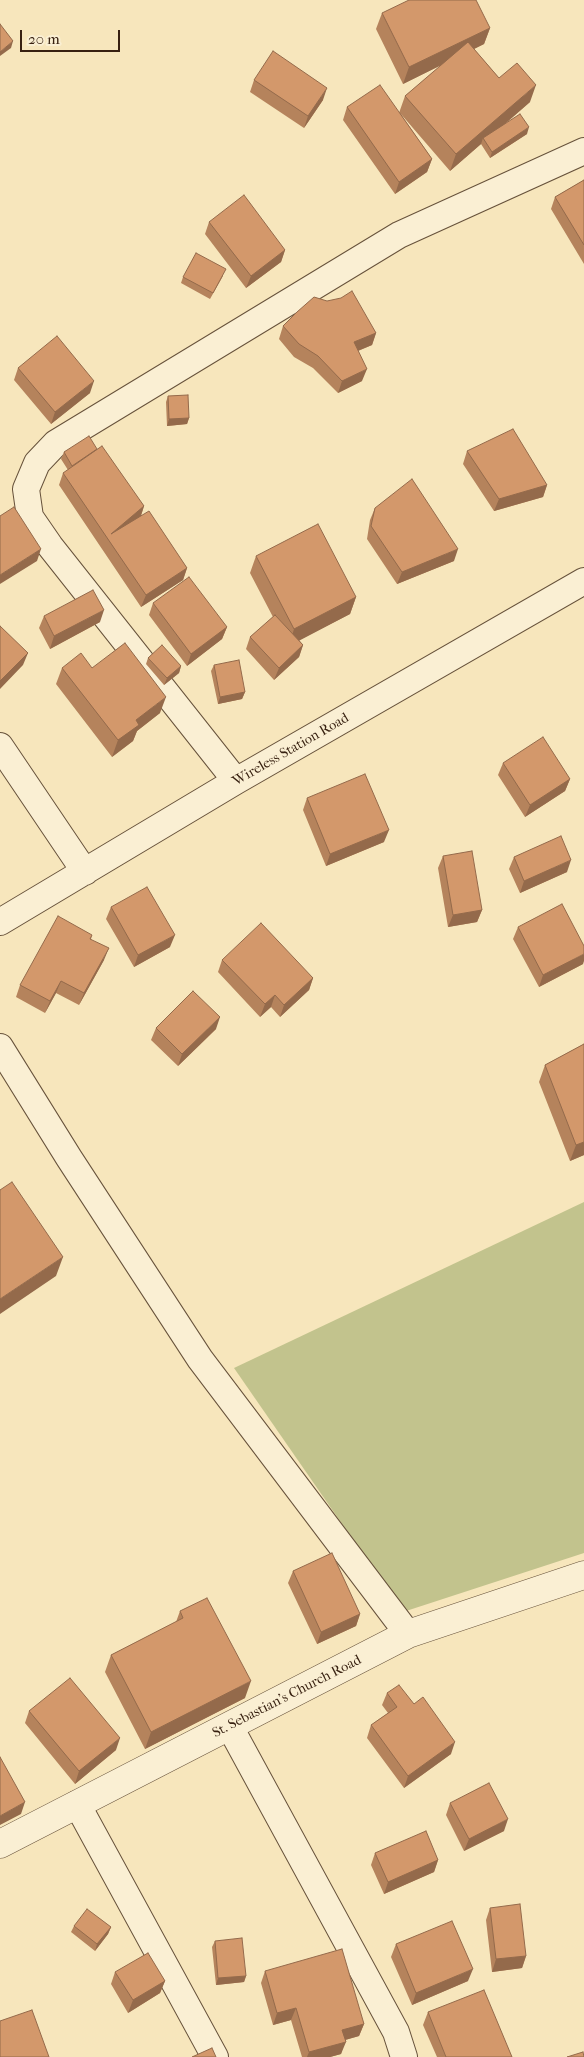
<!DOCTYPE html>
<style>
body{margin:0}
#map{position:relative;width:584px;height:2057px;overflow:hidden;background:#f7e6bc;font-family:"IM FELL French Canon",serif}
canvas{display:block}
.scale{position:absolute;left:20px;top:30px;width:100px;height:22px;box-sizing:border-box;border:2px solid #372010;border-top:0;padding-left:6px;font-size:15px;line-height:18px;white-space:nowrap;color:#372010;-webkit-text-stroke:4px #faefd3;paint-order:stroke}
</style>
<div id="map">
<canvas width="584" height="2057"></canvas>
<div class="scale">20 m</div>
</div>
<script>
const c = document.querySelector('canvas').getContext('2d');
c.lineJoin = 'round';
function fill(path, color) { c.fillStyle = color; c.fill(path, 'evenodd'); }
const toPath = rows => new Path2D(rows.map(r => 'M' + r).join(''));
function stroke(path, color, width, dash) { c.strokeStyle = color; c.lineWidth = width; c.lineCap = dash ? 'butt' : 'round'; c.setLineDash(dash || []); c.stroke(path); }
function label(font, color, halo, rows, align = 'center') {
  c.font = font + ' "IM FELL French Canon",serif'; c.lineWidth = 5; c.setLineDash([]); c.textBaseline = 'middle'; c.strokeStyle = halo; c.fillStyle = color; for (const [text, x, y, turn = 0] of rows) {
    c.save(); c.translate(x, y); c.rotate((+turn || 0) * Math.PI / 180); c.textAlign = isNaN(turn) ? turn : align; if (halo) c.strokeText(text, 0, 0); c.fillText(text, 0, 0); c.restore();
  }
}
fill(toPath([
 [584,1202,584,1553,403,1612,234,1368]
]), '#c2c38d');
const minor = toPath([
 [0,746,85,872],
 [236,781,50,546,30,517,26,489,37,463,56,443,399,235,584,151],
 [0,922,236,781,584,581],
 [0,1047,69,1158,200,1359,408,1634],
 [230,1727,396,2032,404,2057],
 [77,1804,215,2057]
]);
const tertiary = toPath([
 [0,1844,408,1634,584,1575]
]);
stroke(minor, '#67523b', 28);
stroke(tertiary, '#67523b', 29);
stroke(minor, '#faefd3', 26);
stroke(tertiary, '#faefd3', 28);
fill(toPath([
 [382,13,490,28,484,44,474,49,499,78,530,102,505,124,527,134,490,158,481,144,450,171,400,113,432,159,427,172,395,194,343,120,347,107,399,113,405,96,443,64,403,84,376,29],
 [254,80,323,100,304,128,250,92],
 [584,180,584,264,551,209,555,197],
 [209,222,285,250,281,262,246,288,205,234],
 [223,276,210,299,181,283,183,277],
 [283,326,376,333,372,345,358,351,362,381,338,393,313,368,294,357,279,339],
 [18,368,90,393,51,424,14,380],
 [168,396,189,418,187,424,167,426,166,402],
 [97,449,144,506,141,516,187,568,183,580,141,607,59,485,63,473,68,470,61,459,64,452],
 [467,451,547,485,543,497,494,511,463,464],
 [375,508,454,561,397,584,367,539,370,520],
 [256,556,356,597,350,614,299,640,303,645,299,657,274,680,246,649,250,637,273,617,250,573],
 [153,603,227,627,222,639,187,666,149,615],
 [44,616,100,622,50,649,39,628],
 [148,658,181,666,179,673,164,685,146,664],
 [214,665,245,692,242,699,218,704,211,671],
 [62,668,92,668,160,713,137,731,133,741,112,757,56,684],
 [503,763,570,779,565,791,525,817,498,775],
 [307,798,384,842,326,866,303,810],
 [443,856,482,910,477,922,448,927,438,868],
 [514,857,567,872,520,893,509,869],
 [111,907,170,947,134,967,106,919],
 [518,927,583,964,539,987,513,939],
 [92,935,91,939,104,960,79,1005,56,993,45,1013,16,997,20,985],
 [222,960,313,978,309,990,280,1017,271,1007,260,1017,218,972],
 [156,1028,216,1029,178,1066,151,1040],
 [584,1044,584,1155,570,1161,539,1082,545,1065],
 [293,1571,360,1614,356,1626,317,1644,288,1583],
 [180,1611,245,1698,145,1749,105,1672,111,1655,176,1622],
 [387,1693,414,1704,451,1754,404,1788,367,1738,371,1725,388,1713,382,1705],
 [29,1711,116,1750,75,1784,25,1723],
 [450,1803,504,1831,464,1851,446,1815],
 [375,1853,438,1860,434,1872,384,1894,371,1865],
 [490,1908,526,1956,522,1968,492,1972,486,1920],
 [74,1926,111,1927,108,1934,95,1951,71,1932],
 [215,1941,246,1976,244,1982,216,1985,212,1947],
 [396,1944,468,1981,412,2005,391,1957],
 [265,1971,364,2024,359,2036,345,2040,341,2054,330,2057,302,2057,291,2020,273,2025,261,1983],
 [115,1972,165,1981,160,1993,128,2013,111,1984],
 [428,2012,512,2057,437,2057,423,2025]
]), '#b5835c');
fill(toPath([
 [490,28,484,44,403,84,409,67],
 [13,41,11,48,0,56,0,52],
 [536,85,530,102,485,141,483,138,481,144,450,171,456,154],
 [327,88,323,100,304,128,308,116],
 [529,127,527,134,490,158,492,152],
 [432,159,427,172,395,194,399,182],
 [285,250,281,262,246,288,251,276],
 [376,333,372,345,350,354,354,342],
 [367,369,362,381,338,393,342,381],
 [94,381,90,393,51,424,55,412],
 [189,418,187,424,167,426,169,419],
 [547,485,543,497,494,511,499,499],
 [144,506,140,518,111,534],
 [41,549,37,561,0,584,0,575],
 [458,549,454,561,397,584,402,572],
 [187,568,183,580,141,607,146,595],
 [356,597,350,614,289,646,294,629],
 [104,610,100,622,50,649,54,636],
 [227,627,222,639,187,666,191,654],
 [303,645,299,657,274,680,279,668],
 [28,653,23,665,0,689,0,681],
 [181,666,179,673,164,685,167,678],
 [245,692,242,699,218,704,220,697],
 [166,697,160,713,137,731,133,741,112,757,118,740,136,720],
 [570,779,565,791,525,817,530,805],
 [389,830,384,842,326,866,330,854],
 [571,860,567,872,520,893,524,881],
 [482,910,477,922,448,927,453,915],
 [175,935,170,947,134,967,138,955],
 [109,948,104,960,79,1005,84,993],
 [584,954,584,961,583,964,539,987,543,975],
 [313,978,309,990,280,1017,284,1005],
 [61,981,56,993,45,1013,50,1001],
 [275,995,271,1007,260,1017,265,1004],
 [220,1017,216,1029,178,1066,182,1054],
 [584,1142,584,1155,570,1161,576,1145],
 [63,1257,56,1276,0,1314,0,1299],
 [360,1614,356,1626,317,1644,321,1632],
 [251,1681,245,1698,145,1749,151,1732],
 [120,1738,116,1750,75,1784,79,1771],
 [455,1742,451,1754,404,1788,408,1776],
 [25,1802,21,1814,0,1825,0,1816],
 [508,1819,504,1831,464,1851,469,1839],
 [438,1860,434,1872,384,1894,388,1882],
 [111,1927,108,1934,95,1951,97,1944],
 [526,1956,522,1968,492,1972,496,1959],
 [473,1969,468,1981,412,2005,416,1993],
 [246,1976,244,1982,216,1985,218,1978],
 [165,1981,160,1993,128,2013,133,2000],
 [296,2008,291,2020,273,2025,277,2013],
 [364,2024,359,2036,338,2042,342,2030],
 [346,2042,341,2054,330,2057,307,2057,309,2052]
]), '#946a4b');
const building = toPath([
 [409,0,476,0,490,28,409,67,382,13,409,0],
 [0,24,13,41,0,52,0,24],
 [468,42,499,78,517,63,536,85,456,154,405,96,468,42],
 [273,51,327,88,308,116,254,80,273,51],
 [380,85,432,159,399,182,347,107,380,85],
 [520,114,529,127,492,152,483,138,520,114],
 [584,180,584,245,555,197,584,180],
 [244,195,285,250,251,276,209,222,244,195],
 [196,253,226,269,213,293,183,277,196,253],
 [352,291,376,333,354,342,367,369,342,381,318,356,299,344,283,326,297,312,314,297,327,301,341,298,352,291],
 [57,336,94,381,55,412,18,368,57,336],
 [188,395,189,418,169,419,168,396,188,395],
 [513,429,547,485,499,499,467,451,513,429],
 [89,436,97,449,72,466,64,452,89,436],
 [102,446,144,506,111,534,149,511,187,568,146,595,63,473,102,446],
 [412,479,458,549,402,572,371,526,375,508,412,479],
 [14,507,41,549,0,575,0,516,14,507],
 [318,524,356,597,294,629,256,556,318,524],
 [189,577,227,627,191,654,153,603,189,577],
 [93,590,104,610,54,636,44,616,93,590],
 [275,615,303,645,279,668,250,637,275,615],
 [0,626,28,653,0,681,0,626],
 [125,643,166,697,136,720,139,725,118,740,62,668,81,653,92,668,125,643],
 [162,645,181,666,167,678,148,658,162,645],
 [239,660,245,692,220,697,214,665,239,660],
 [543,737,570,779,530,805,503,763,543,737],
 [365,774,389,830,330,854,307,798,365,774],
 [561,836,571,860,524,881,514,857,561,836],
 [472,851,482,910,453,915,443,856,472,851],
 [147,887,175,935,138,955,111,907,147,887],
 [562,904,584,946,584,954,543,975,518,927,562,904],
 [58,916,92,935,90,939,109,948,84,993,61,981,50,1001,20,985,58,916],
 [261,923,313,978,284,1005,275,995,265,1004,222,960,261,923],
 [193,991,220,1017,182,1054,156,1028,193,991],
 [584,1044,584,1142,576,1145,545,1065,584,1044],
 [12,1182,63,1257,0,1299,0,1190,12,1182],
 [332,1553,360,1614,321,1632,293,1571,332,1553],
 [207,1598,251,1681,151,1732,111,1655,183,1618,180,1611,207,1598],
 [70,1678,120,1738,79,1771,29,1711,70,1678],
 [399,1685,414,1704,423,1697,455,1742,408,1776,371,1725,397,1707,387,1693,399,1685],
 [0,1757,25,1802,0,1816,0,1757],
 [489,1783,508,1819,469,1839,450,1803,489,1783],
 [426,1831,438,1860,388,1882,375,1853,426,1831],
 [520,1904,526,1956,496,1959,490,1908,520,1904],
 [87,1909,111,1927,97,1944,74,1926,87,1909],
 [452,1921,473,1969,416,1993,396,1944,452,1921],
 [242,1938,246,1976,218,1978,215,1941,242,1938],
 [342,1949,364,2024,342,2030,346,2042,309,2052,296,2008,277,2013,265,1971,342,1949],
 [148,1953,165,1981,133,2000,115,1972,148,1953],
 [484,1990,512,2057,446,2057,428,2012,484,1990],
 [32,2010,49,2057,0,2057,0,2021,32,2010],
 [212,2048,216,2057,192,2057,212,2048],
 [583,2052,584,2057,567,2057,583,2052]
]);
fill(building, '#d3986b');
stroke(building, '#946a4b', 1);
label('14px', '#372010', '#faefd3', [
 ["Wireless Station Road",291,750,-30],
 ["St. Sebastian's Church Road",287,1697,-27]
]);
</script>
